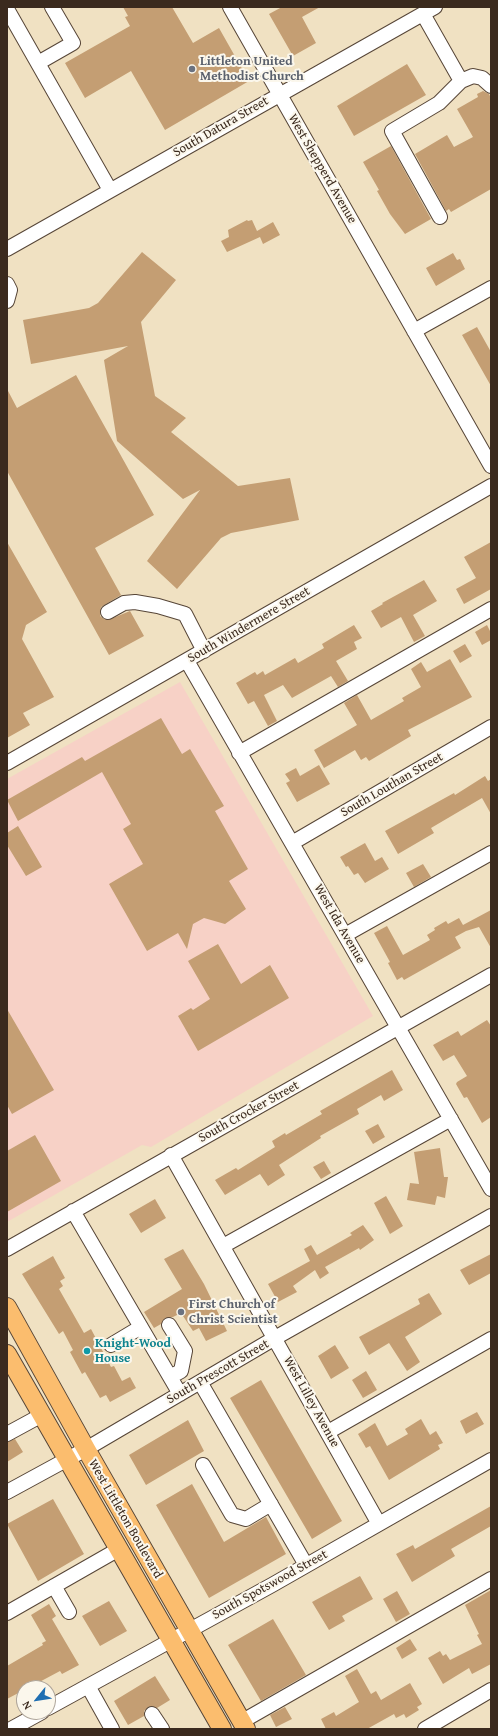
<!DOCTYPE html>
<style>
body{margin:0}
#map{position:relative;width:498px;height:1736px;overflow:hidden;background:#f0e1c2;font-family:"Gentium Book Plus",serif}
canvas{display:block}
.frame{position:absolute;inset:0;border:8px solid #3b2a1e;pointer-events:none}
.north{position:absolute;left:16px;top:1680px;width:40px;height:40px;box-sizing:border-box;background:#fbf7ec;border:1px solid #aea59a;border-radius:50%;rotate:240deg;font-size:11px;font-weight:700;line-height:16px;text-align:center;color:#3b2a1e}
.north::after{content:'';display:block;margin:auto;width:14px;height:18px;background:#1f6fb2;clip-path:polygon(50% 0,100% 100%,50% 72%,0 100%)}
</style>
<div id="map">
<canvas width="498" height="1736"></canvas>
<div class="frame"></div>
<div class="north">N</div>
</div>
<script>
const c = document.querySelector('canvas').getContext('2d');
c.lineJoin = 'round';
function fill(path, color) { c.fillStyle = color; c.fill(path, 'evenodd'); }
const toPath = rows => new Path2D(rows.map(r => 'M' + r).join(''));
function stroke(path, color, width, dash) { c.strokeStyle = color; c.lineWidth = width; c.lineCap = dash ? 'butt' : 'round'; c.setLineDash(dash || []); c.stroke(path); }
function label(font, color, halo, rows, align = 'center') {
  c.font = font + ' "Gentium Book Plus",serif'; c.lineWidth = 4; c.setLineDash([]); c.textBaseline = 'middle'; c.strokeStyle = halo; c.fillStyle = color; for (const [text, x, y, turn = 0] of rows) {
    c.save(); c.translate(x, y); c.rotate((+turn || 0) * Math.PI / 180); c.textAlign = isNaN(turn) ? turn : align; if (halo) c.strokeText(text, 0, 0); c.fillText(text, 0, 0); c.restore();
  }
}
fill(toPath([
 [180,682,373,1016,151,1147,142,1145,7,1222,7,779]
]), '#f7d1c6');
fill(toPath([
 [123,7,172,7,193,43,219,28,249,81,165,130,131,71,85,98,65,63,130,26,125,17,128,16],
 [282,7,320,7,302,17,316,43,293,56,269,14],
 [407,64,426,95,354,136,337,106],
 [483,91,489,94,491,98,491,189,451,212,449,209,446,211,415,154,447,135,454,147,473,137,457,109,478,97,477,94],
 [391,146,431,219,405,234,390,214,377,191,379,190,363,162],
 [247,220,248,221,252,220,257,231,273,222,280,235,263,244,260,237,227,252,221,241,229,237,228,230],
 [142,252,176,280,141,322,155,396,186,418,171,432,238,486,290,478,299,520,231,533,221,538,177,589,147,561,200,490,183,499,117,441,104,360,128,346,31,364,23,320,89,308,98,303],
 [453,253,457,260,460,259,465,269,436,286,426,268],
 [477,327,491,352,491,386,462,335],
 [76,375,154,515,95,548,121,595,101,607,100,616,104,619,108,620,130,611,144,636,109,655,7,471,7,389,17,408],
 [7,542,47,612,26,625,22,639,54,697,23,713,30,725,7,738],
 [491,542,491,589,464,604,456,589,476,578,464,557],
 [424,580,437,601,413,615,425,636,414,642,401,617,381,628,371,611,383,604,382,603],
 [354,625,362,638,354,642,357,649,336,661,348,681,338,687,331,676,292,698,283,685,264,695,277,721,268,726,254,701,248,704,236,683,255,672,257,675,263,671,265,675,295,658,298,663,324,648,322,644],
 [487,625,491,633,491,640,482,645,475,632],
 [465,644,472,656,460,663,453,651],
 [450,659,472,697,408,730,411,736,369,761,366,757,361,760,355,750,324,768,314,750,357,725,344,703,357,695,371,720,404,701,402,698,421,687,411,669,421,662,427,672],
 [161,718,182,754,190,749,224,806,215,811,248,869,229,881,246,909,225,924,204,918,193,924,187,949,178,933,147,951,109,884,143,864,123,829,131,824,102,772,18,821,7,800,82,757,85,761],
 [319,765,330,784,297,802,286,783,290,781,285,774,296,768,300,776],
 [485,776,488,781,491,779,491,814,482,798,431,828,434,833,398,854,385,831,454,793,455,795],
 [18,826,42,867,26,876,7,845,7,833],
 [365,843,375,861,382,857,389,869,365,883,358,873,354,875,348,866,346,867,340,857],
 [423,864,431,877,414,887,406,873],
 [491,910,491,948,479,927,466,931,455,937,461,948,404,980,402,977,397,980,388,963,390,962,374,933,387,926,403,955,430,940,427,935,435,930,434,928,446,921,448,924,459,918,463,925],
 [218,944,241,984,270,965,289,998,198,1051,178,1016,191,1008,193,1010,210,999,188,961],
 [7,1009,54,1090,12,1114,7,1105],
 [487,1020,491,1026,491,1117,482,1123,467,1097,464,1098,456,1084,457,1082,467,1076,454,1055,443,1061,433,1045,458,1031,461,1036],
 [392,1070,403,1090,384,1101,381,1095,357,1109,359,1114,320,1136,321,1138,279,1165,285,1175,268,1186,260,1174,225,1195,215,1180,236,1168,238,1170,275,1147,272,1141,285,1133,286,1135,322,1114,320,1111],
 [378,1124,385,1137,373,1144,365,1131],
 [35,1135,61,1181,7,1212,7,1151],
 [440,1148,444,1177,448,1177,445,1198,437,1196,435,1205,407,1200,410,1183,419,1184,414,1152],
 [324,1161,331,1173,321,1179,313,1167],
 [386,1196,403,1226,390,1234,374,1203],
 [155,1199,166,1218,141,1233,129,1214],
 [363,1225,374,1240,360,1250,359,1248,325,1267,329,1273,320,1279,315,1270,293,1286,297,1292,278,1302,268,1284,310,1261,304,1249,311,1245,317,1255,352,1235,350,1233],
 [183,1249,204,1284,227,1331,206,1341,199,1328,193,1331,181,1313,173,1317,165,1318,161,1324,154,1328,144,1312,182,1289,164,1259],
 [491,1254,491,1273,469,1285,460,1270],
 [53,1256,65,1278,60,1281,63,1286,59,1289,84,1333,91,1329,111,1367,114,1366,122,1381,130,1377,136,1388,110,1402,106,1395,100,1398,85,1372,82,1374,70,1352,73,1350,63,1331,59,1334,22,1274],
 [429,1293,442,1314,405,1337,420,1362,407,1371,389,1343,369,1355,359,1337,420,1304,418,1299],
 [335,1345,349,1368,331,1379,318,1356],
 [366,1371,377,1390,363,1398,352,1380],
 [261,1380,342,1521,312,1539,230,1398],
 [477,1412,484,1424,466,1434,460,1421],
 [421,1419,430,1435,436,1431,443,1443,438,1445,440,1449,389,1480,370,1446,366,1448,358,1434,375,1423,387,1446,408,1434,405,1429],
 [188,1420,204,1451,146,1485,129,1455],
 [15,1439,23,1452,7,1462,7,1442],
 [192,1484,224,1542,266,1517,286,1554,209,1598,156,1505],
 [53,1499,84,1554,38,1581,7,1524],
 [491,1506,491,1526,451,1549,455,1556,412,1582,396,1554,413,1545,415,1549],
 [360,1576,373,1599,342,1616,345,1621,329,1630,312,1602],
 [491,1590,491,1664,472,1674,469,1668,443,1684,428,1658,440,1651,443,1656,446,1654,450,1660,482,1644,477,1635,479,1634,465,1605],
 [397,1591,410,1614,396,1622,383,1599],
 [109,1601,127,1631,100,1646,82,1616],
 [49,1604,56,1616,52,1619,79,1665,62,1674,60,1671,30,1687,24,1688,24,1690,7,1699,7,1666,43,1645,42,1643,46,1641,31,1615],
 [273,1619,306,1675,261,1701,228,1645],
 [410,1639,417,1650,402,1659,396,1648],
 [357,1669,371,1694,376,1691,381,1700,410,1683,422,1704,417,1707,419,1710,406,1718,404,1714,396,1718,394,1714,367,1729,326,1729,321,1719,334,1712,336,1716,359,1702,345,1676],
 [155,1676,170,1700,157,1708,152,1706,148,1707,144,1711,144,1716,128,1725,114,1701],
 [285,1707,292,1719,276,1727,270,1715]
]), '#c49e73');
const minor = toPath([
 [230,7,491,466],
 [7,9,110,190],
 [423,14,461,81,439,103,392,131,440,217],
 [38,63,73,43,52,7],
 [461,81,473,76,482,78,491,86],
 [7,249,435,7],
 [7,284,10,290,7,301],
 [414,331,491,288],
 [108,612,124,603,135,602,158,606,185,614,204,651],
 [187,661,491,1189],
 [239,753,491,609],
 [7,763,491,486],
 [292,843,491,727],
 [345,935,491,853],
 [171,1155,379,1524],
 [73,1211,180,1394],
 [223,1246,451,1119],
 [7,1249,491,975],
 [169,1325,185,1351,181,1371,170,1377],
 [111,1345,141,1327],
 [200,1382,306,1565],
 [328,1432,491,1339],
 [7,1434,42,1415],
 [203,1465,232,1515,246,1519,271,1504],
 [7,1492,86,1449,275,1338,491,1216],
 [54,1586,69,1612],
 [7,1613,119,1549],
 [88,1686,112,1729],
 [48,1708,272,1585,491,1460],
 [152,1714,162,1729],
 [241,1722,491,1579],
 [11,1729,42,1712],
 [425,1729,491,1690]
]);
const major = toPath([
 [7,1307,86,1449,246,1729],
 [7,1354,222,1729]
]);
stroke(minor, '#564537', 16);
stroke(major, '#564537', 20);
stroke(minor, '#fff', 14);
stroke(major, '#fbbd6e', 18);
for (const [x, y, r, color] of [
 [192,69,4,"#6b7280"],
 [181,1312,4,"#6b7280"],
 [87,1351,4,"#0f9aa8"]
]) { const dot = new Path2D(); dot.arc(x, y, r, 0, 2 * Math.PI); c.fillStyle = color; c.fill(dot); stroke(dot, '#fbf7ec', 1.5); }
label('bold 13px', '#5b616d', '#fbf7ec', [
 ["Littleton United",200,62],
 ["Methodist Church",200,77],
 ["First Church of",189,1305],
 ["Christ Scientist",189,1320]
], 'left');
label('13px', '#3b2a1e', '#fbf7ec', [
 ["South Datura Street",221,127,-30],
 ["West Shepperd Avenue",322,169,60],
 ["South Windermere Street",249,625,-30],
 ["South Louthan Street",392,785,-30],
 ["West Ida Avenue",339,924,60],
 ["South Crocker Street",249,1112,-29],
 ["South Prescott Street",218,1372,-30],
 ["West Lilley Avenue",311,1402,61],
 ["West Littleton Boulevard",125,1519,60],
 ["South Spotswood Street",270,1585,-29]
]);
label('bold 13px', '#0d838f', '#fbf7ec', [
 ["Knight-Wood",95,1344],
 ["House",95,1359]
], 'left');
</script>
